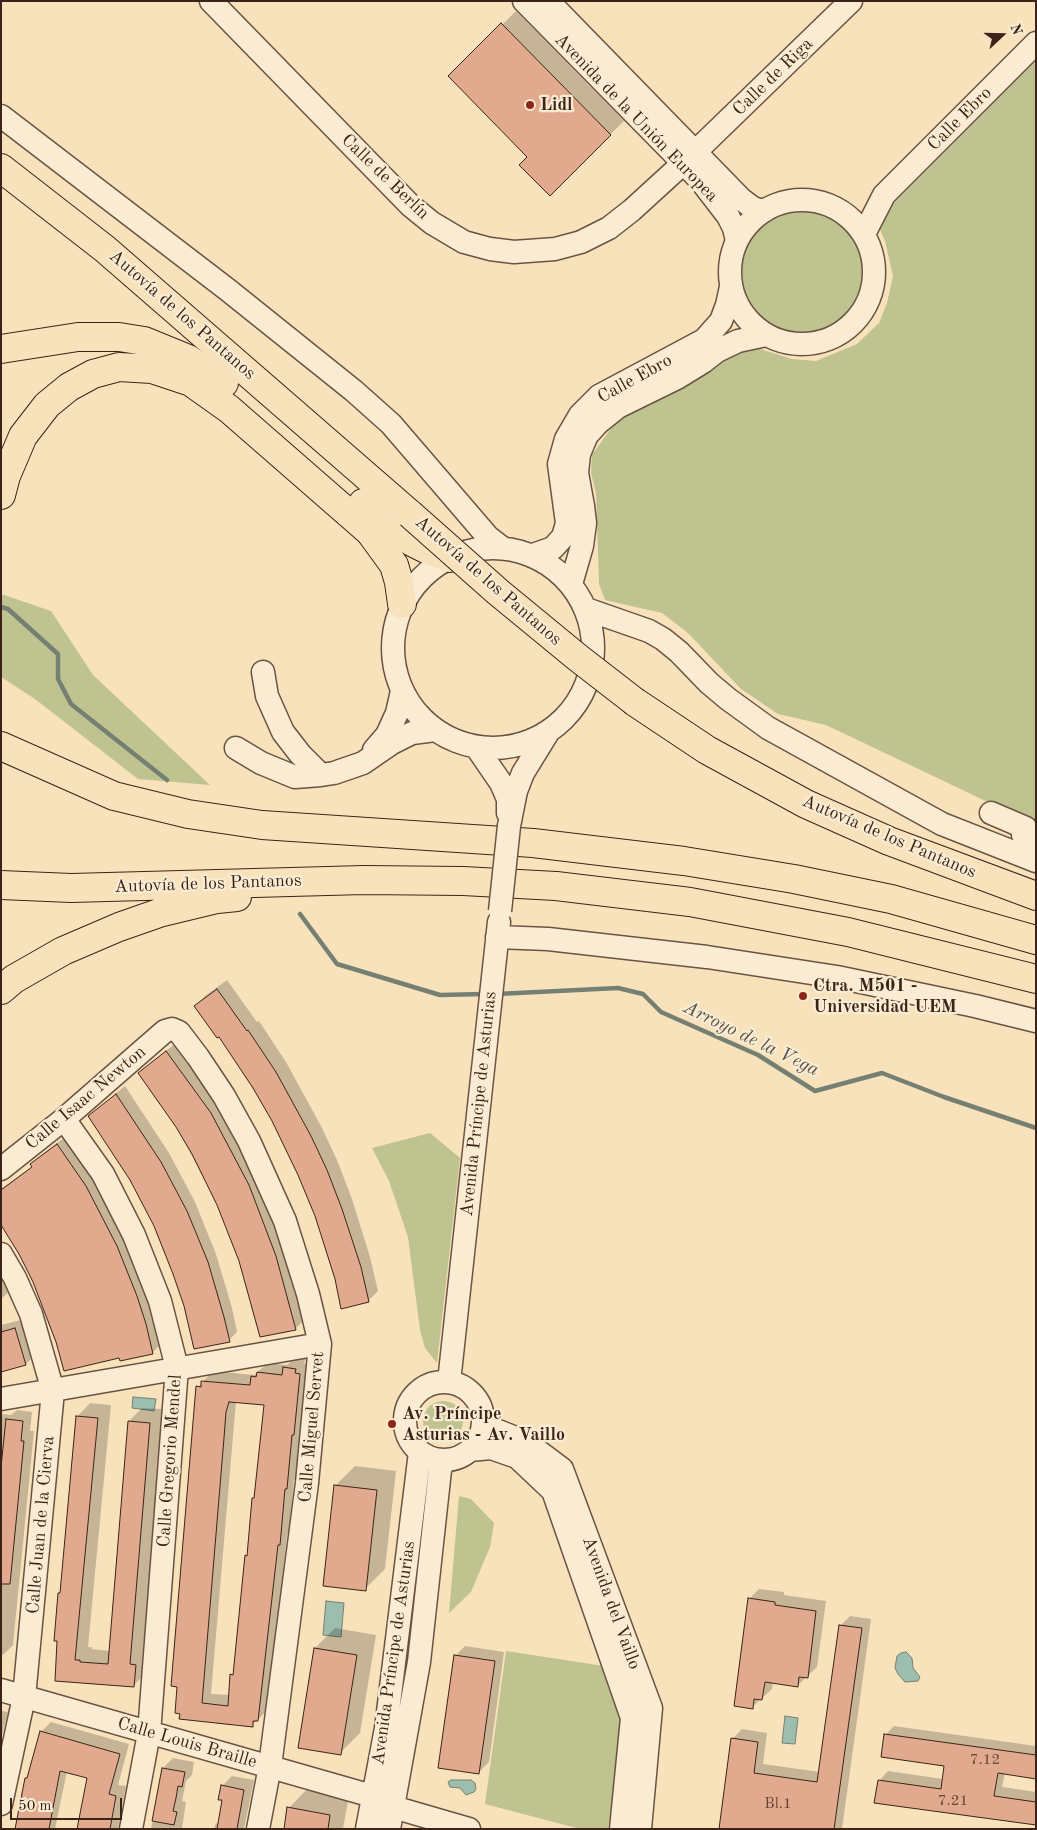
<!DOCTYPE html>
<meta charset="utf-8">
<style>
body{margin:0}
#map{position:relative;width:1037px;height:1830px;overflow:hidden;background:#f8e2bc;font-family:"Old Standard TT",serif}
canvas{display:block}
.frame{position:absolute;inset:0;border:2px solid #3c2319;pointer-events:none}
.north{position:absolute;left:977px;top:10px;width:50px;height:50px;-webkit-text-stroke:4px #faecd3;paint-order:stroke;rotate:69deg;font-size:14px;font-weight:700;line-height:20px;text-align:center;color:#3c2319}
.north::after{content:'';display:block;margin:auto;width:18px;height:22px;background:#3c2319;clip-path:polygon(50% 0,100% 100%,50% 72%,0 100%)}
.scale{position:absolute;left:10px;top:1798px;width:112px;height:22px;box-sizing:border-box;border:2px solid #3c2319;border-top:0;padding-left:6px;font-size:15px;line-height:18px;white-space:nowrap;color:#3c2319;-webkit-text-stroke:4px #faecd3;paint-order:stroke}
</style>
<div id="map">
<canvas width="1037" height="1830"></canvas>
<div class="frame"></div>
<div class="north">N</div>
<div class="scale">50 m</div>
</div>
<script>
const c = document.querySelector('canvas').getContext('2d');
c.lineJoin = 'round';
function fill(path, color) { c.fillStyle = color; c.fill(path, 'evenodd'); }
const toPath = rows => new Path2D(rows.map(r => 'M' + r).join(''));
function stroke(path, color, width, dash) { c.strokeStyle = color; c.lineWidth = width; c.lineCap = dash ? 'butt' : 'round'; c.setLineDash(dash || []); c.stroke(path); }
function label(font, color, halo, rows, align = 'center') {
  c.font = font + ' "Old Standard TT",serif'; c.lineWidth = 4.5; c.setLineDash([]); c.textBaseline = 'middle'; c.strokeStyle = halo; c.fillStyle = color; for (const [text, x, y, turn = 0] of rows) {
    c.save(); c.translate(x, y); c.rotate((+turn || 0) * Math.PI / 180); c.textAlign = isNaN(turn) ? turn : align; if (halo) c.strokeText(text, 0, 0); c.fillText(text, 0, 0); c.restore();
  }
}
fill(toPath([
 [1036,61,1036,825,826,725,778,714,741,689,688,633,662,613,605,600,599,584,596,493,591,473,592,455,609,431,624,415,693,381,735,353,757,348,792,359,816,361,857,344,879,323,887,303,893,276,885,241,880,230,883,218,892,205],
 '739 271a63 63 0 1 1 126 0a63 63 0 1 1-126 0Z',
 [1,594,51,611,93,675,210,785,138,779,35,699,1,677],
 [430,1133,460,1158,437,1363,425,1348,420,1330,408,1237,389,1181,372,1148],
 '423 1421a20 20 0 1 1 40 0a20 20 0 1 1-40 0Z',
 [459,1496,471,1499,494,1523,490,1547,471,1592,449,1613],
 [506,1651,604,1666,622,1716,608,1829,580,1829,485,1804]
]), '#bfc38f');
const water = toPath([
 [133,1397,156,1399,154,1411,132,1408,133,1397],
 [326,1601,344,1603,341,1637,323,1635,326,1601],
 [906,1652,912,1658,913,1668,920,1677,918,1681,905,1682,898,1674,895,1668,897,1656,901,1653,906,1652],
 [785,1716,798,1718,795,1744,782,1743,785,1716],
 [451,1780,471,1780,475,1783,476,1789,474,1792,466,1795,460,1788,450,1787,448,1782,451,1780]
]);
fill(water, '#9dbeae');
stroke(water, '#768072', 1);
fill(toPath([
 [516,11,624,121,550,194,529,157,450,76],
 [227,980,257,1022,259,1021,286,1062,321,1126,337,1160,352,1199,370,1257,378,1291,368,1301,336,1279,316,1216,300,1174,273,1121,219,1035,195,1006,205,996],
 [177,1042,220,1103,258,1174,305,1319,295,1329,236,1248,218,1204,172,1119,139,1073],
 [125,1086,169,1153,195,1202,216,1254,232,1308,237,1332,229,1340,185,1306,163,1243,140,1195,89,1116],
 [65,1137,94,1178,125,1237,145,1287,160,1345,152,1353,120,1356,58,1341,34,1282,20,1253,1,1224,1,1189,33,1166,31,1164,40,1156],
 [1,1265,13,1288,1,1299],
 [25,1319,36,1354,26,1364,1,1371,1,1325],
 [294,1358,305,1359,304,1364,310,1364,296,1478,294,1480,289,1533,287,1535,268,1710,252,1725,181,1718,198,1387,213,1371,254,1375,268,1363,287,1365],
 [236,1401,266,1404,255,1496,253,1499,248,1554,246,1556,234,1672,232,1675,230,1695,211,1694],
 [90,1403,111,1405,88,1647,92,1647,92,1649,110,1651,129,1421,142,1408,163,1409,143,1651,148,1652,147,1672,133,1686,56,1680,59,1594,62,1591,77,1417],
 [17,1410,32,1412,30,1431,34,1431,13,1645,3,1655,1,1654,1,1480,4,1454,1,1454,1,1414,11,1415],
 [355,1466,396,1471,385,1569,365,1589,335,1486],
 [759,1589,784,1592,784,1595,826,1601,817,1667,798,1685,773,1682,772,1689,752,1707,749,1599],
 [850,1616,871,1619,842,1829,720,1829,732,1739,742,1729,767,1733,763,1764,820,1772,841,1625],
 [335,1628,376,1635,360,1733,340,1753,315,1648],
 [465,1646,504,1652,489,1762,479,1772,455,1656],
 [1,1711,8,1712,1,1739],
 [51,1722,129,1744,118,1785,126,1786,118,1829,79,1829,88,1777,67,1771,55,1829,16,1829,41,1732],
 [894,1726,1036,1746,1036,1777,1005,1773,1002,1787,1036,1792,1036,1824,879,1781,888,1771,943,1779,945,1765,885,1735],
 [173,1758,194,1762,192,1775,186,1781,182,1801,186,1802,182,1829,151,1829,163,1768],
 [232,1776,254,1780,244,1829,214,1829,215,1825,220,1820,224,1799,222,1786],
 [308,1788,349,1795,343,1829,285,1829,289,1808]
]), '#0003');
stroke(toPath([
 [1,607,8,609,58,654,58,679,71,704,167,780],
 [300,914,337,964,440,995,484,994],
 [497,994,618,988,643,994,661,1012,758,1055,815,1091,882,1073,944,1097,1036,1128]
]), '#768072', 4.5);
const building = toPath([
 [501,23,611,135,550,196,519,165,527,157,448,76,501,23],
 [217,989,247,1031,248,1030,276,1072,311,1136,327,1170,342,1209,361,1267,369,1302,341,1309,335,1279,315,1216,298,1175,272,1121,253,1088,219,1037,217,1038,194,1006,217,989],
 [166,1051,211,1113,249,1185,276,1256,296,1330,260,1337,239,1261,217,1205,192,1154,176,1127,138,1073,166,1051],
 [116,1094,161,1162,187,1211,208,1262,224,1317,230,1342,194,1349,184,1306,173,1274,154,1226,130,1180,88,1116,116,1094],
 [57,1144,86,1186,117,1246,137,1296,146,1324,153,1354,120,1361,119,1358,64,1371,56,1342,33,1282,19,1254,1,1225,1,1190,32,1167,30,1164,57,1144],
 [15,1328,26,1365,1,1372,1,1332,15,1328],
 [283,1367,296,1369,295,1373,300,1374,294,1435,292,1435,287,1489,285,1489,280,1545,278,1545,258,1721,253,1721,253,1727,179,1719,180,1714,175,1713,177,1687,171,1686,196,1386,201,1387,201,1381,250,1385,251,1376,256,1377,257,1372,282,1375,283,1367],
 [229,1402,264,1405,254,1498,252,1498,247,1556,245,1555,233,1675,230,1674,228,1706,202,1703,224,1438,226,1412,229,1402],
 [76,1416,98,1418,75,1660,80,1660,80,1662,108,1664,128,1421,150,1423,130,1664,136,1665,134,1687,55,1681,57,1641,54,1641,58,1593,60,1593,76,1416],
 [6,1419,23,1421,21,1441,24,1441,10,1584,1,1584,1,1467,6,1419],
 [334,1485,377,1490,366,1591,323,1586,334,1485],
 [748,1598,775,1602,775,1605,816,1611,808,1678,799,1677,798,1687,765,1682,762,1700,754,1699,753,1709,734,1706,748,1598],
 [839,1625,862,1628,834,1829,719,1829,731,1738,758,1742,754,1773,817,1782,839,1625],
 [314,1648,357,1655,341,1755,298,1748,314,1648],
 [454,1655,495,1661,479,1774,438,1768,454,1655],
 [40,1731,120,1754,109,1794,116,1796,110,1829,77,1829,87,1778,60,1771,49,1829,15,1829,25,1778,27,1778,40,1731],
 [884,1734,1036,1755,1036,1779,998,1773,994,1796,1036,1802,1036,1825,874,1803,878,1780,941,1789,944,1766,881,1757,884,1734],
 [162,1768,185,1772,182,1787,178,1786,176,1798,173,1811,177,1812,174,1825,152,1821,162,1768],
 [221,1785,244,1790,237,1829,217,1829,222,1800,218,1800,221,1785],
 [287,1807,330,1815,328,1829,284,1829,287,1807]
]);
fill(building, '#e1a98e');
stroke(building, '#3c2319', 1);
const minor = toPath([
 [211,1,411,206,432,223,464,242,490,249,514,252,555,249,581,242,609,228,632,210,690,157,851,1],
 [524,1,701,181,728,216,734,228,737,241],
 [548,1,741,199,753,208,764,211],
 [1,116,228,290,354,391,391,424,488,537,501,547],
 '730 272a72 72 0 1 1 144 0a72 72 0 1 1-144 0Z',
 [864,234,884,195,1036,43],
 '393 648a100 100 0 1 1 200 0a100 100 0 1 1-200 0Z',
 [533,555,553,548,563,537,567,523,559,464,566,439,580,415,599,396,704,340,721,321,727,305,731,287],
 [571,584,582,546,585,523,583,506,577,473,579,454,587,435,598,423,618,407,677,378,703,362,717,351,738,341,766,335],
 [586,609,649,631,663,639,679,652,709,683,728,699,768,728,942,824,1036,861],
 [263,672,267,696,283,732,300,754,321,775],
 [236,748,261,763,295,777,321,775,334,773,363,763,392,743,412,733,435,730],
 [477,748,501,783,508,799,508,813],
 [374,750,387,735,397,713,402,691],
 [991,813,1026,828,1023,835,1036,840],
 [509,826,516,791,523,773,547,734],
 [497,937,548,939,707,957,837,977,975,1006,1036,1021],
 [64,1119,103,1174,134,1235,160,1301,177,1368,149,1733,131,1829],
 [1,1169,64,1119,165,1031,172,1029,179,1032,198,1057,224,1096,249,1141,285,1221,308,1294,320,1344,307,1483,270,1766,258,1829],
 [1,1254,15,1278,31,1314,53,1391,24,1697,1,1804],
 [449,1382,499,922],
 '405 1421a39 39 0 1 1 78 0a39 39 0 1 1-78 0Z',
 [1,1399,320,1344],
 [483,1425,526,1442,562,1469,651,1708,640,1829],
 [470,1450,491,1448,517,1457,553,1491,632,1718,621,1829],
 [1,1690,372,1796],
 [393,1807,469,1829],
 [367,1829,386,1728,420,1452],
 [389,1829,419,1662,440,1470,444,1460]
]);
const major = toPath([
 [1,349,78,337,119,337,144,341,188,359,224,383],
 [1,495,6,476,23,436,47,405,69,387,93,374,119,367,152,369,191,382,229,409,370,532,394,565,399,582,402,604],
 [363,503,393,529,412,542,428,550,449,558]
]);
const highway = toPath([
 [1,168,105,249,410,514],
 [635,702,707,750,806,804,889,841,1036,896],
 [1,746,114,796,188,814,262,825,533,843,684,861,794,879,891,899,1036,940],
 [1,885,71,888,364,880,463,881,556,886,690,902,848,932,1036,979],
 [1,990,14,979,63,951,119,927,159,913,217,899,237,897]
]);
stroke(minor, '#6b5342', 25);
stroke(major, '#3c2319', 30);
stroke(highway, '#3c2319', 30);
stroke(minor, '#faecd3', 22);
stroke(major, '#f8e2bc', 28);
stroke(highway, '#f8e2bc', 28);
const minorBridge = toPath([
 [500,911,509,826]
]);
const highwayBridge = toPath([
 [410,514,498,592,577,657,635,702]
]);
stroke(minorBridge, '#6b5342', 25, []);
stroke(highwayBridge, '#3c2319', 30, []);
stroke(minorBridge, '#faecd3', 22);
stroke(highwayBridge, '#f8e2bc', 28);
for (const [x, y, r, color] of [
 [530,105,5,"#8f2418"],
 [803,996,5,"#8f2418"],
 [392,1424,5,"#8f2418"]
]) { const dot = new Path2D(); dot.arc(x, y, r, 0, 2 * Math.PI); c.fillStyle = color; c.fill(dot); stroke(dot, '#faecd3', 2); }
label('15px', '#654436', null, [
 ["7.12",985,1760],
 ["7.21",953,1801],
 ["Bl.1",778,1804]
]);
label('18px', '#3c2319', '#faecd3', [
 ["Calle de Riga",773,77,-44],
 ["Avenida de la Unión Europea",636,118,46],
 ["Calle Ebro",960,119,-45],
 ["Calle de Berlín",385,177,44],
 ["Autovía de los Pantanos",182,315,41],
 ["Calle Ebro",635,379,-29],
 ["Autovía de los Pantanos",488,581,41],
 ["Autovía de los Pantanos",889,837,23],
 ["Autovía de los Pantanos",208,884,-2],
 ["Calle Isaac Newton",86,1098,-40],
 ["Avenida Príncipe de Asturias",479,1104,-84],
 ["Calle Miguel Servet",312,1427,-85],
 ["Calle Gregorio Mendel",170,1461,-86],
 ["Calle Juan de la Cierva",41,1525,-85],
 ["Avenida del Vaillo",611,1603,70],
 ["Avenida Príncipe de Asturias",394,1653,-82],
 ["Calle Louis Braille",187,1743,16]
]);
label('bold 18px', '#3c2319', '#faecd3', [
 ["Lidl",540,105],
 ["Ctra. M501 -",813,986],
 ["Universidad UEM",813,1007],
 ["Av. Príncipe",402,1414],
 ["Asturias - Av. Vaillo",402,1435]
], 'left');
label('italic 19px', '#595246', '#faecd3', [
 ["Arroyo de la Vega",751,1039,26]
]);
</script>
